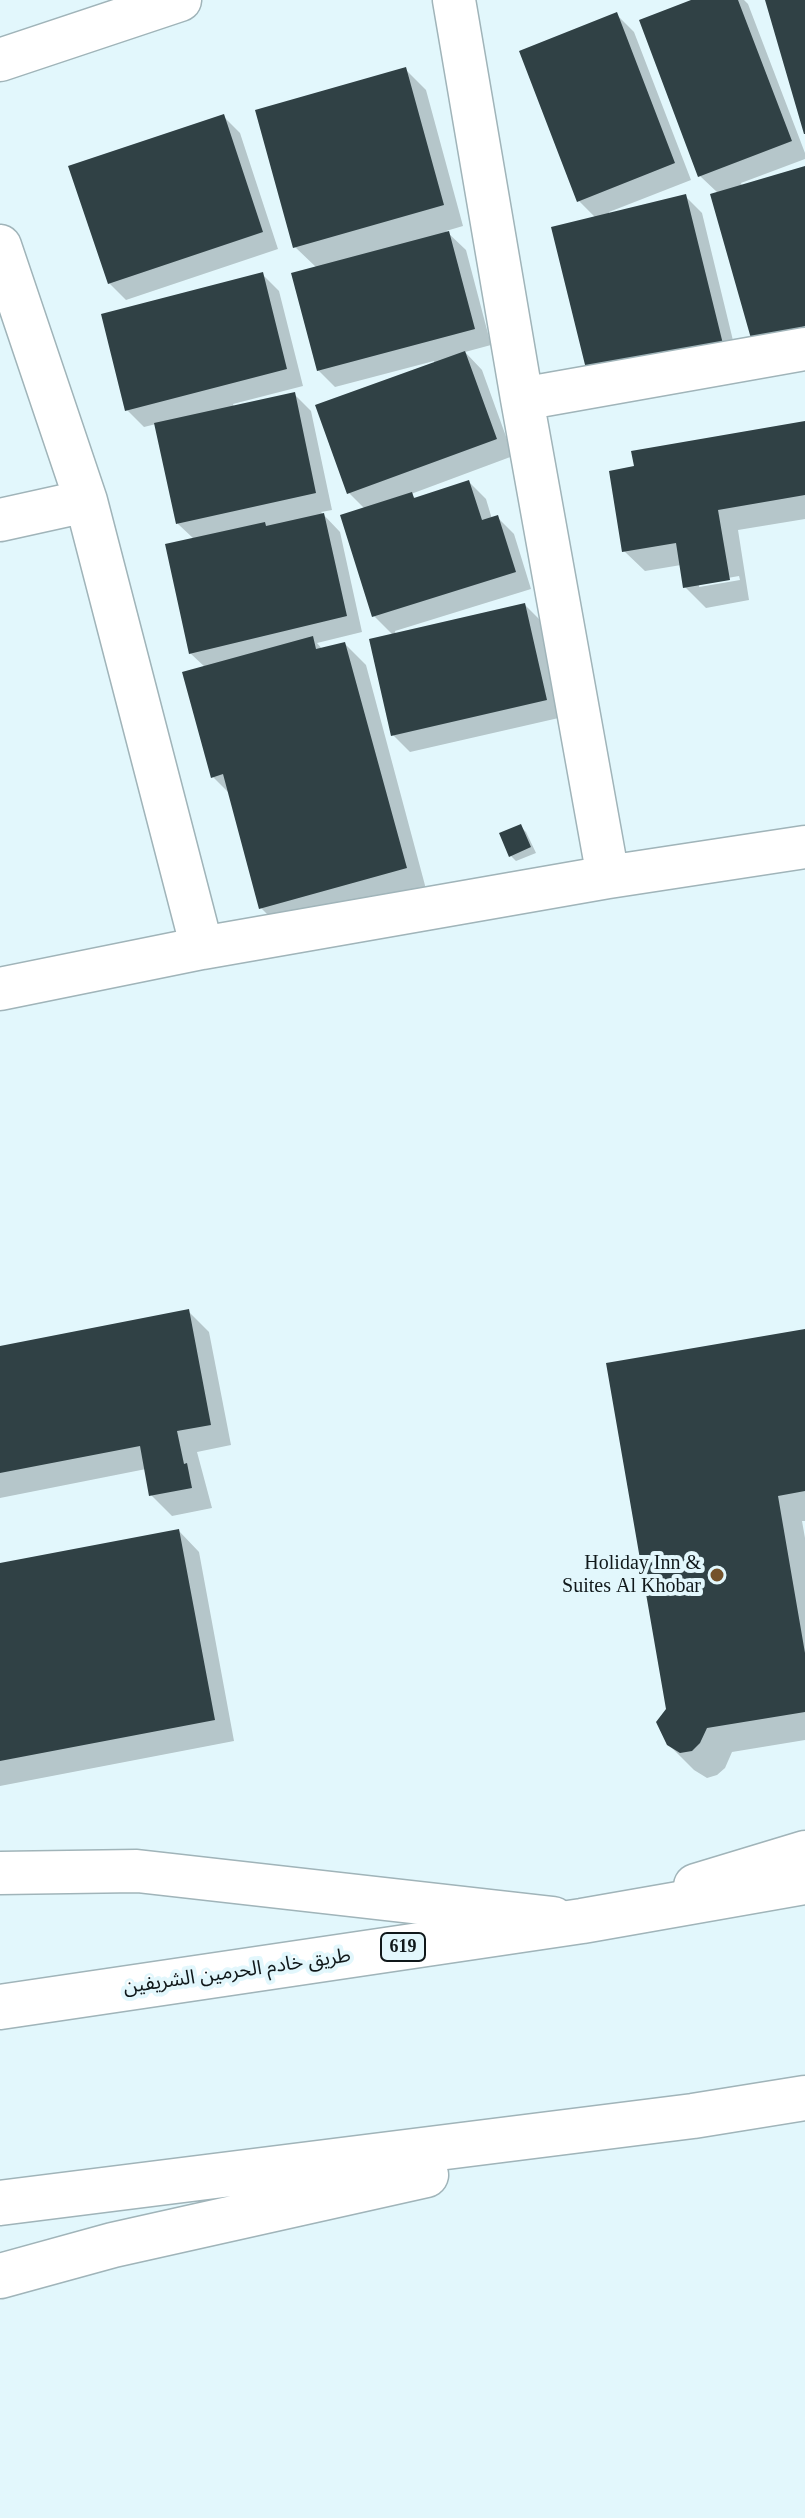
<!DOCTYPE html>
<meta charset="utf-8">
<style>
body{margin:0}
canvas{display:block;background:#e2f7fc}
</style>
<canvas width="805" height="2518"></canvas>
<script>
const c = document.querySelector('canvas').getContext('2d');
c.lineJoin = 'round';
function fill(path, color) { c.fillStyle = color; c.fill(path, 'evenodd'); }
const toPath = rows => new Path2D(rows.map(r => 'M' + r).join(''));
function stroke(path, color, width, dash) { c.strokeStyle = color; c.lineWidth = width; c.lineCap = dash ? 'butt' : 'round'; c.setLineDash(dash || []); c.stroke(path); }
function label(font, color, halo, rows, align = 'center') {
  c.font = font + ' "Times New Roman","Noto Sans Arabic",serif'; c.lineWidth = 8; c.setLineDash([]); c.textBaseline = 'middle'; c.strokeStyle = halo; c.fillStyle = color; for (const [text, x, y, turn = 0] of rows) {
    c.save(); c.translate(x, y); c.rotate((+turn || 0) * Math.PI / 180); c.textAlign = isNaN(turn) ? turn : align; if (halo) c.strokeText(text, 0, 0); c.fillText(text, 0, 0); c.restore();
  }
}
fill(toPath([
 [697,0,744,0,748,4,805,153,805,159,741,183,742,186,805,168,805,348,770,358,718,193,700,176],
 [617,15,634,32,691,180,609,212,609,215,685,196,702,213,738,361,578,200],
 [405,69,426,90,463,226,446,231,466,250,491,345,465,352,482,370,513,456,411,494,416,499,469,482,486,499,492,519,497,517,514,534,531,589,395,631,396,635,525,605,542,622,563,717,410,752,393,735,393,635,374,616,365,509,349,493,434,364,434,361,335,387,318,370,317,268,295,247],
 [223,116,240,133,278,249,126,300,109,283],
 [262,274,279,291,303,386,233,404,234,407,294,394,311,411,332,510,321,512,340,532,362,632,317,643,323,650,345,644,366,665,426,889,281,928,261,908,231,795,213,777,206,668,190,653,194,539,178,524,156,424,144,427,127,410],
 [805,423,805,519,738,530,749,600,706,608,685,587,681,565,645,571,624,551],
 [739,576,740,580,699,587,699,583],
 [520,826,526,832,536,853,516,861,511,856],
 [188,1311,209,1332,231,1445,197,1452,212,1508,172,1516,151,1495,146,1469,0,1498,0,1348],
 [805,1331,805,1521,802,1521,805,1538,805,1740,732,1752,725,1768,717,1775,707,1778,694,1770,668,1744,668,1709],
 [179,1531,199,1552,234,1741,0,1786,0,1565]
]), '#0003');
fill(toPath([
 [691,0,738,0,792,141,698,177,639,20],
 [765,0,805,0,805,134,804,134],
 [617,12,675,163,577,202,519,51],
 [406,67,444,205,293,248,255,110],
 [224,114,263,232,108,284,68,166],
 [805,166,805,326,752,342,710,194],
 [686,194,723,344,588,377,551,227],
 [449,231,475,329,317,371,291,273],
 [263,272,287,369,125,411,101,314],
 [465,351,497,439,347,494,315,405],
 [295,392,316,493,176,524,154,423],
 [805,421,805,495,718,510,730,580,683,588,676,543,622,552,609,471,634,466,631,451],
 [469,480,482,520,498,515,516,572,372,617,340,515,412,492,414,498],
 [324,513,347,616,189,654,165,544,265,522,266,526],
 [525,603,547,700,391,736,369,639],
 [313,636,316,649,345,642,407,868,259,909,223,774,211,778,182,672],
 [521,824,531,847,509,857,499,833],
 [189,1309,211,1425,177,1431,184,1464,187,1463,192,1488,149,1496,140,1446,0,1473,0,1346],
 [805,1329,805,1491,778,1496,805,1653,805,1712,707,1728,700,1743,692,1751,680,1753,667,1745,656,1722,666,1709,606,1363],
 [179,1529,215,1720,0,1761,0,1563]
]), '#304145');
const minor = toPath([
 [454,0,522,399,608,877],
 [0,60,180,0],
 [0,246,86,501,202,948],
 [522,399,805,349],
 [0,520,86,501],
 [0,989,202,948,608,877,805,847],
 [0,1873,137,1871,553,1918]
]);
const major = toPath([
 [696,1886,805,1853]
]);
const highway = toPath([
 [0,2007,582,1921,805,1882],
 [0,2203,693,2116,805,2098],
 [0,2276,113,2245,426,2175]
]);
stroke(minor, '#a0b4b9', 45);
stroke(major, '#a0b4b9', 47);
stroke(highway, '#a0b4b9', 47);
stroke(minor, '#fff', 42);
stroke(major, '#fff', 44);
stroke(highway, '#fff', 44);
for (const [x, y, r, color] of [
 [717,1575,8,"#74522a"]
]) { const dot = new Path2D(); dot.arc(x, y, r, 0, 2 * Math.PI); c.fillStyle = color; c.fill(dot); stroke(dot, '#e2f7fc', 3); }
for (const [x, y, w] of [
 [403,1947,44]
]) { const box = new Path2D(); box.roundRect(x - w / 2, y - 14, w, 28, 6); c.fillStyle = '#e2f7fc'; c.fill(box); stroke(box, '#10181a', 2); }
label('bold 18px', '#10181a', null, [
 ["619",403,1947]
]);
label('20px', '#10181a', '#e2f7fc', [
 ["Holiday Inn &",701,1564],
 ["Suites Al Khobar",701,1587]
], 'right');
label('20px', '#10181a', '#e2f7fc', [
 ["طريق خادم الحرمين الشريفين",237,1972,-8]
]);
</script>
